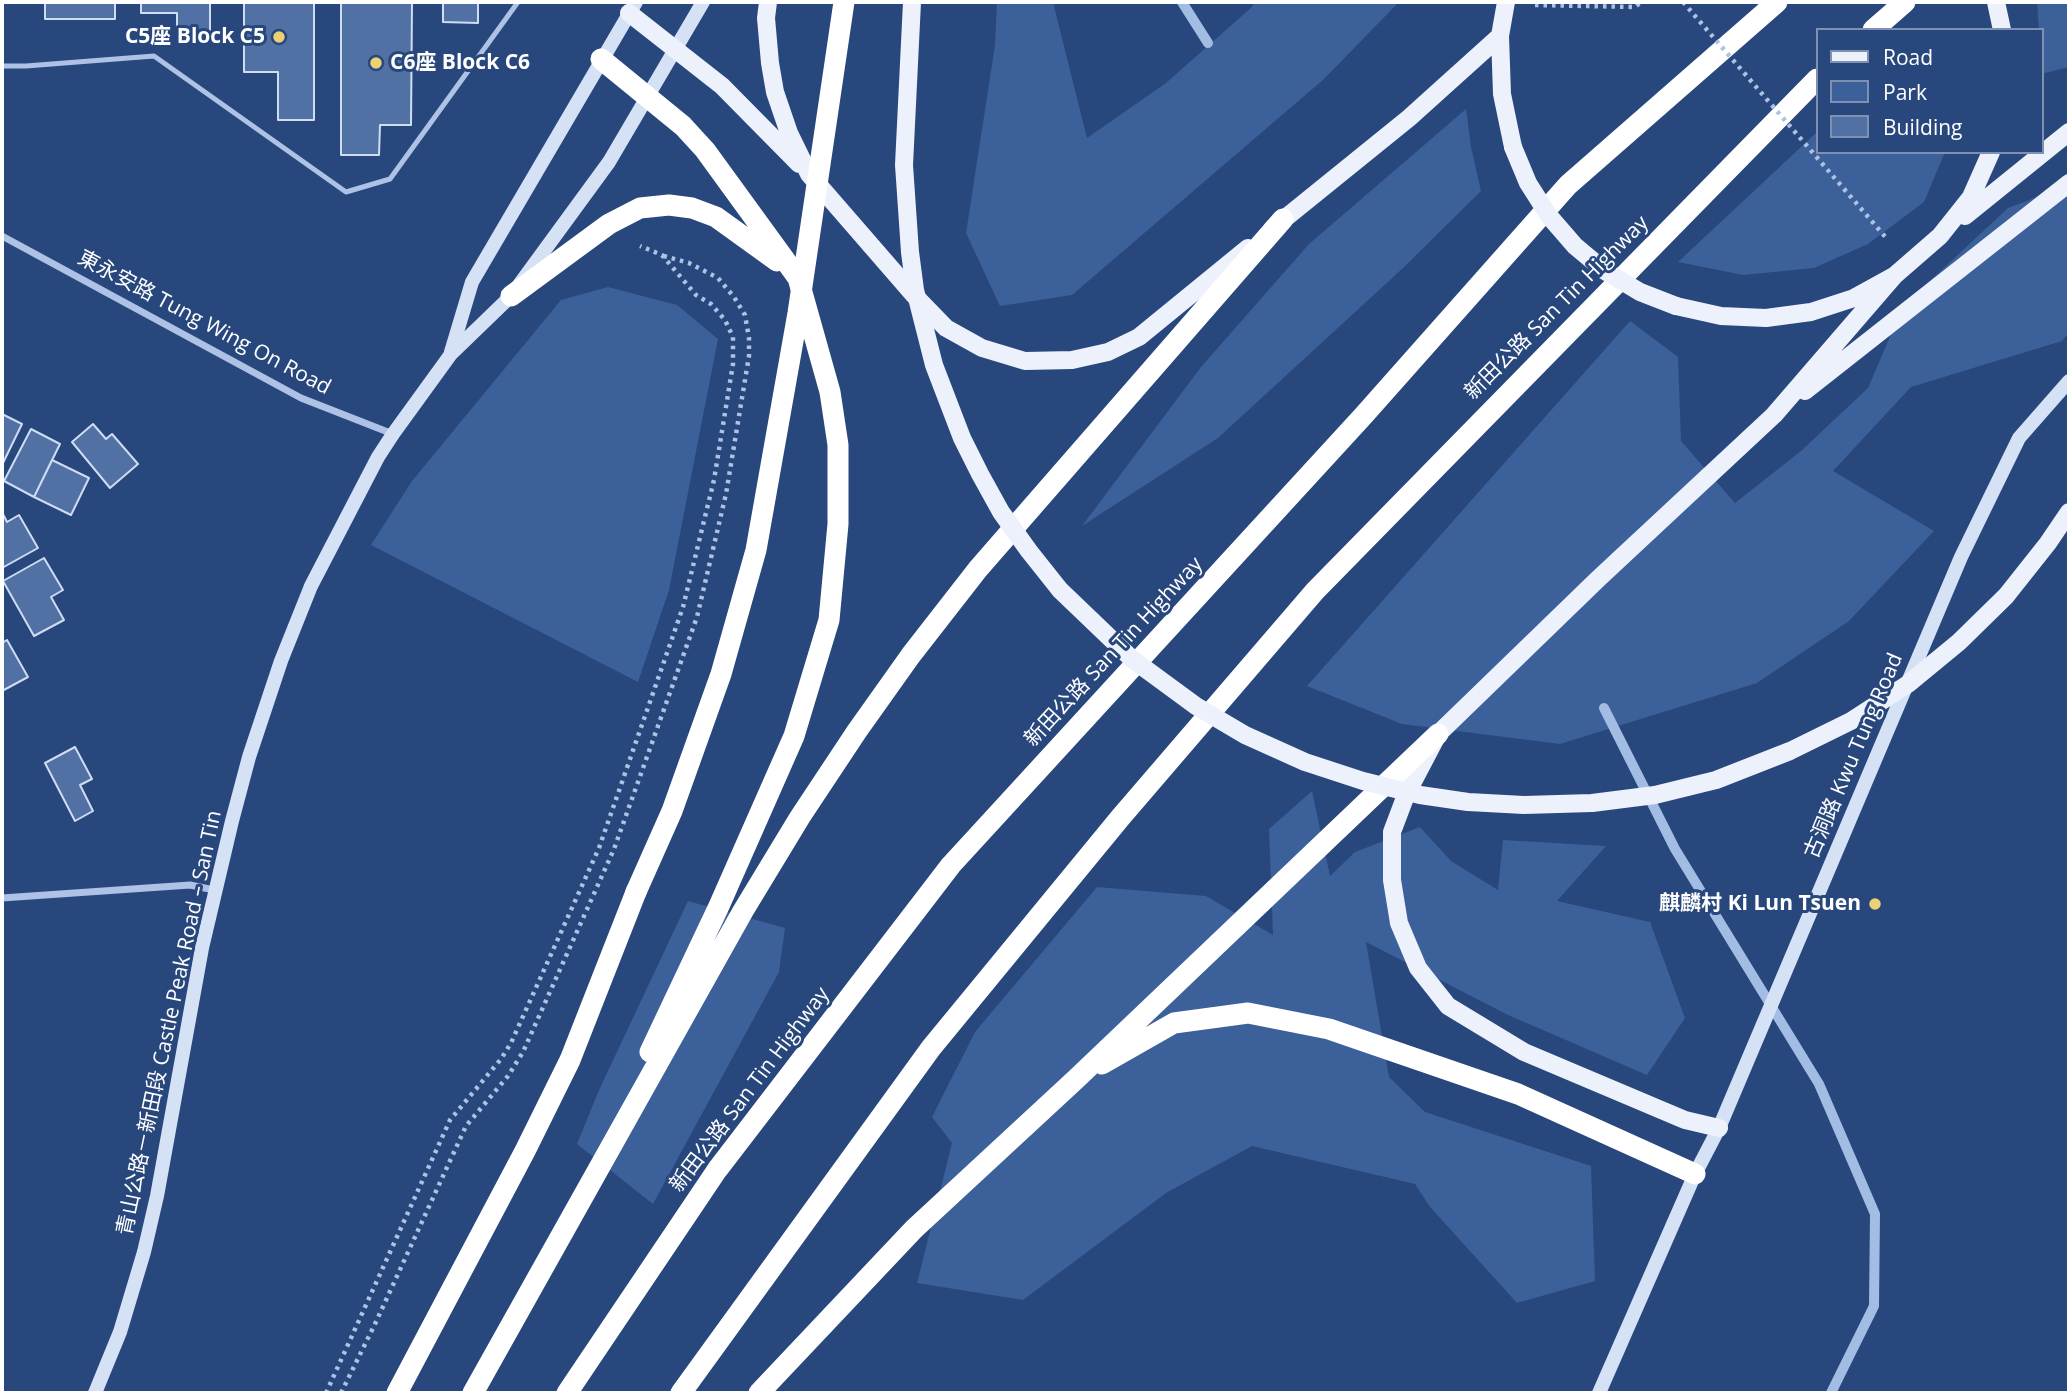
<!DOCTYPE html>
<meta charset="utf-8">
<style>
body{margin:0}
#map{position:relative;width:2071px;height:1395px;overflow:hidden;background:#28477c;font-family:"Open Sans",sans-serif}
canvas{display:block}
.frame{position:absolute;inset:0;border:4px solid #fff;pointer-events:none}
.legend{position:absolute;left:1816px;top:28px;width:228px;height:126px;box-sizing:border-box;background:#28477c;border:2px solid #7e91b0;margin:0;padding:9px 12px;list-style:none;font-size:21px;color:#fff}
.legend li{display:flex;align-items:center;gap:14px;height:35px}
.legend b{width:35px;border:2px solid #7e91b0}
</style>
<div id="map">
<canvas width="2071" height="1395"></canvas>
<div class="frame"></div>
<ul class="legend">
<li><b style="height:9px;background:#ecf1fc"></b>Road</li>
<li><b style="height:19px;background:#3c6099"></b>Park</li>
<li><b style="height:19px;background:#5170a4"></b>Building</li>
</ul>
</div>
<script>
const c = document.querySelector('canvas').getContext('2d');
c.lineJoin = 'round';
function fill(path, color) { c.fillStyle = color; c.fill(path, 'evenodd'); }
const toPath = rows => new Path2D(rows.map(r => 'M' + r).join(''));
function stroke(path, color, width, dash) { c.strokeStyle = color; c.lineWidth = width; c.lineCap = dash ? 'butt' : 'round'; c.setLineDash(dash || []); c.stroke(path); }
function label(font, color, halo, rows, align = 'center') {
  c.font = font + ' "Open Sans","Noto Sans SC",sans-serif'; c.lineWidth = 6; c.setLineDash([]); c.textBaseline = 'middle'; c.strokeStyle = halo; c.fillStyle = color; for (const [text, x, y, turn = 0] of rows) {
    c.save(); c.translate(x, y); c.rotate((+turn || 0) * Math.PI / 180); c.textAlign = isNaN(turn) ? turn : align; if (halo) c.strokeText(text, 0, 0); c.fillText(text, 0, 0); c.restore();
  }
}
fill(toPath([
 [997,2,1053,2,1087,138,1166,83,1253,6,1252,2,1399,2,1324,79,1072,295,1000,306,966,233,995,45],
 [2037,2,2069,2,2069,67,2041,74,2041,30,2039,30],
 [1466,109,1471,147,1481,191,1402,269,1218,438,1082,526,1201,367,1309,244],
 [1817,132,1817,152,1945,152,1924,202,1868,244,1814,268,1743,275,1678,262],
 [2069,185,2069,332,2062,341,1911,387,1833,471,1934,531,1849,621,1757,683,1560,744,1402,724,1307,686,1630,321,1678,357,1681,441,1735,503,1801,451,1868,388,1903,306,2008,208],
 [608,287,677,305,718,339,669,590,638,682,371,545,412,481,561,300],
 [1312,791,1330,876,1355,852,1420,827,1451,861,1498,890,1503,840,1606,846,1557,901,1650,922,1685,1018,1647,1075,1508,1015,1366,942,1389,1077,1425,1112,1591,1166,1595,1281,1517,1303,1430,1207,1415,1184,1252,1146,1166,1193,1023,1300,917,1283,952,1143,932,1117,975,1032,1097,887,1206,896,1273,935,1269,829],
 [688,901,785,928,779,972,653,1204,577,1144,599,1090]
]), '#3c6099');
stroke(toPath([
 [1182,2,1208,43],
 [1604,708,1675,849,1819,1084,1875,1214,1874,1306,1831,1393]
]), '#a2bce4', 10);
const building = toPath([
 [45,2,115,2,115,19,45,19,45,2],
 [141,2,210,2,210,32,177,32,177,13,141,13,141,2],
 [244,2,314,2,314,120,278,120,278,72,244,72,244,2],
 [341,2,412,2,411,125,380,125,379,155,341,155,341,2],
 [443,2,478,2,478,23,443,22,443,2],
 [2,414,22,424,2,465,2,414],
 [93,424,106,439,112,434,138,464,110,488,72,442,93,424],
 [31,429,60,444,34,497,4,481,31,429],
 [52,460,89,478,71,515,34,497,52,460],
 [2,512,7,522,19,515,38,548,2,568,2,512],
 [44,558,63,590,51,597,64,620,34,636,3,581,44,558],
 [7,640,28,677,2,691,2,643,7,640],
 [75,747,92,779,80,785,93,811,75,821,45,763,75,747]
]);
fill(building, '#5170a4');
stroke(building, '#cfddf3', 2);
stroke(toPath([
 [1535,5,1635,7,1641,2],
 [326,1393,450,1120,501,1059,511,1043,599,848,683,607,714,480,733,364,733,337,725,320,711,304,696,295,662,255,640,246],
 [341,1393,375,1324,466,1126,508,1076,523,1052,614,849,697,617,726,494,749,356,749,338,745,315,734,297,718,278,689,263,664,256]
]), '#adc2e4', 4.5, [3.5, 5]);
stroke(toPath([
 [2,66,26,66,154,56,346,192,390,179,518,2]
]), '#adc2e4', 5);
stroke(toPath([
 [2,236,301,398,393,434],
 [2,898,190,885,214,890]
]), '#adc2e4', 7);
stroke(toPath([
 [451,352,472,282,636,2],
 [95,1393,120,1332,144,1252,157,1196,202,948,232,821,249,757,281,661,311,586,378,457,393,434,451,354,511,296,609,162,703,2],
 [1599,1393,1695,1174,1719,1128,1961,557,2019,438,2069,381]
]), '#d5e1f4', 14);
stroke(toPath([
 [768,2,766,18,770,63,775,92,789,133,809,174,914,295,946,328,982,348,1025,361,1072,360,1108,352,1139,337,1248,248],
 [1506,2,1500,36,1502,94,1513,147],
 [1996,2,2002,30],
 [629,13,722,86,799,164],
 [1965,216,2069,132],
 [1273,228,1409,118,1500,36],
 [1676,306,1721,316,1766,318,1811,312,1854,298,1894,276,1940,236,1971,197,1991,152],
 [1805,391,2069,183],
 [1719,1128,1685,1120,1524,1052,1448,1006,1418,968,1399,923,1392,880,1392,832,1406,795,1438,734,1598,579,1774,415,1894,276]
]), '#ecf1fc', 18);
stroke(toPath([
 [1873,30,1905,2],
 [601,59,683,126,705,150,798,278,830,392,838,445,838,524,829,620,794,736,719,906,650,1052],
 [511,296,609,224,640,208,669,205,692,208,716,217,777,261],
 [1102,1064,1174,1023,1248,1013,1329,1029,1518,1094,1695,1174],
 [397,1393,525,1151,570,1060,636,892],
 [473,1393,743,911,800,817,857,731,911,655,978,569,1283,219],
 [567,1393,717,1170,951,865,1364,415,1568,185,1777,2],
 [681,1393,931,1048,1120,818,1315,591,1817,79],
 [759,1393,914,1229,1075,1080,1438,734]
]), '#fff', 21);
stroke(toPath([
 [1683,2,1888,240]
]), '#adc2e4', 4.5, [3.5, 5]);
stroke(toPath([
 [912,2,904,165,910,252,915,290,934,365,962,438,980,474,1001,512,1029,551,1060,590,1132,659,1196,706,1245,735,1305,762,1363,781,1420,795,1468,802,1524,805,1592,803,1655,795,1716,780,1790,751,1851,721,1908,684,1959,642,2006,596,2048,543,2069,512],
 [1513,147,1528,183,1549,216,1575,246,1605,271,1640,292,1676,306]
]), '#ecf1fc', 18);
stroke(toPath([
 [636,892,672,811,721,674,756,550,798,313,844,2]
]), '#fff', 21);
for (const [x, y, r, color] of [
 [279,37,7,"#ebd074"],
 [376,63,7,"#ebd074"],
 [1875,904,7,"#ebd074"]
]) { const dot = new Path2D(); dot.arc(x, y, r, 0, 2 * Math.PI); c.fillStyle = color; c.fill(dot); stroke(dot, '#28477c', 2.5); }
label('bold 21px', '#fff', '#28477c', [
 ["C5座 Block C5",265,37],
 ["C6座 Block C6",390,63,"left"],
 ["麒麟村 Ki Lun Tsuen",1861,904]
], 'right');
label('21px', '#fff', '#28477c', [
 ["新田公路 San Tin Highway",1557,308,-45],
 ["東永安路 Tung Wing On Road",204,323,28],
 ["新田公路 San Tin Highway",1114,652,-47],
 ["古洞路 Kwu Tung Road",1854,756,-67],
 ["青山公路－新田段 Castle Peak Road – San Tin",170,1023,-78],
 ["新田公路 San Tin Highway",750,1090,-53]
]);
</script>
